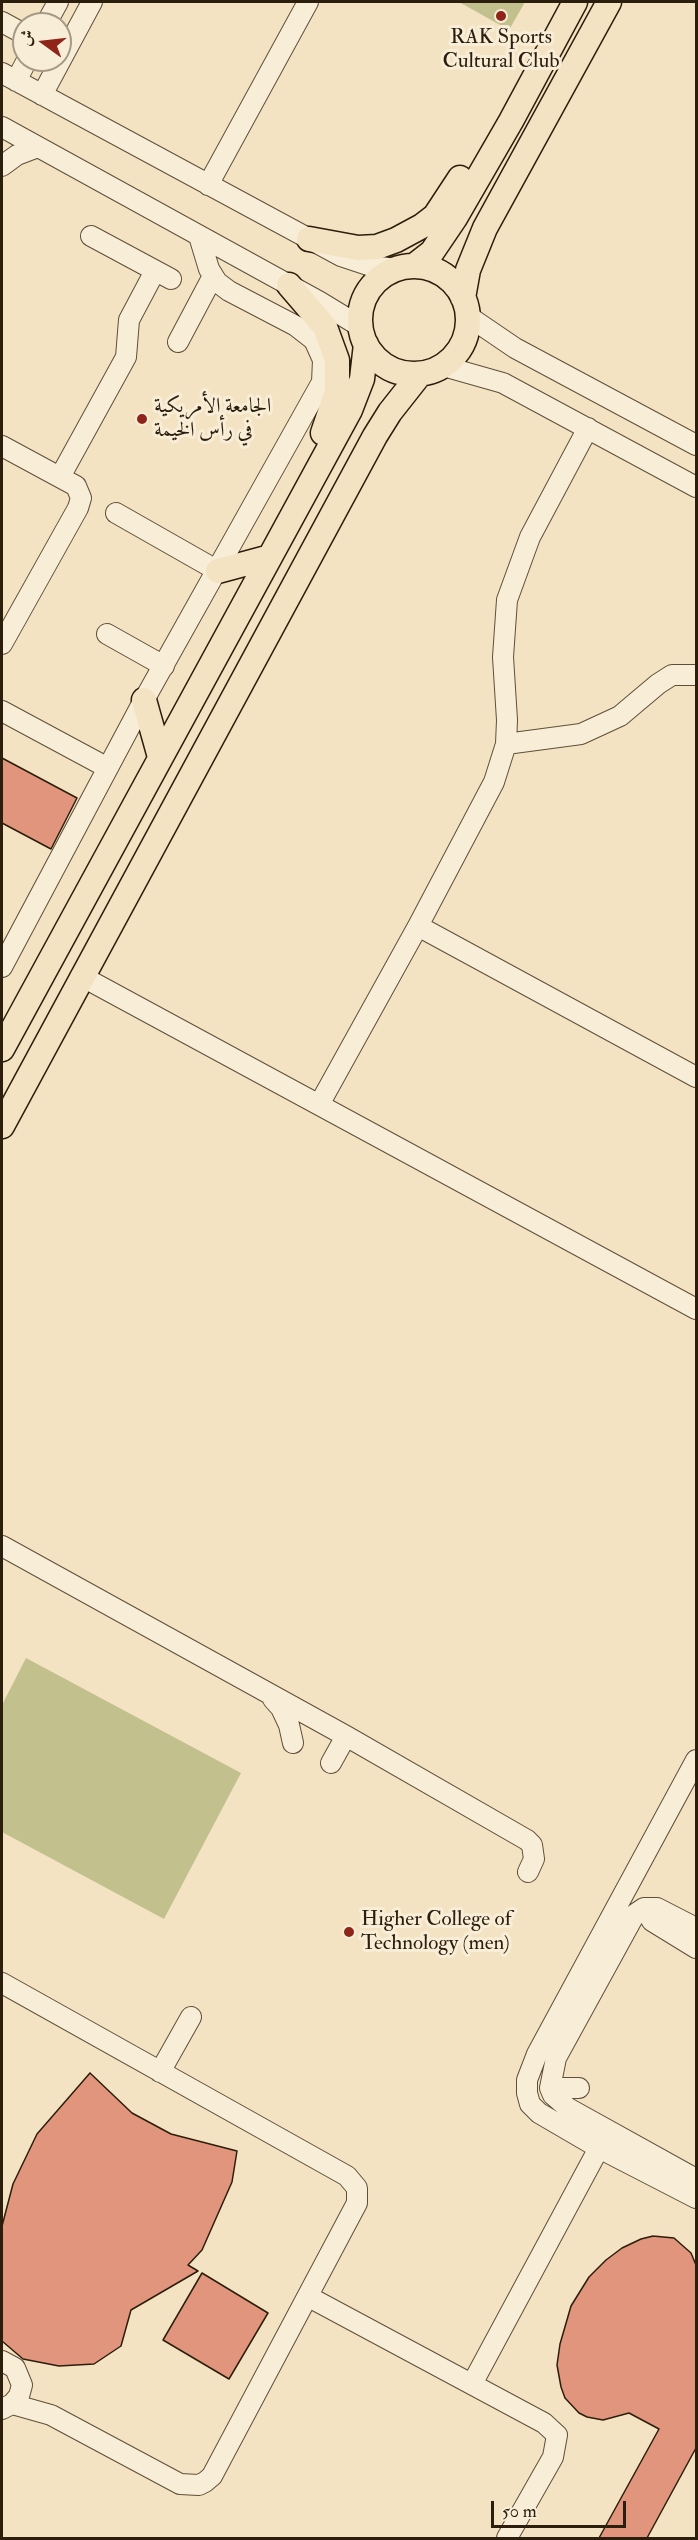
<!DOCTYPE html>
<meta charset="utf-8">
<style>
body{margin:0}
#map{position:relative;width:698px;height:2540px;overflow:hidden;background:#f4e3c2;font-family:"IM FELL Double Pica",Amiri,serif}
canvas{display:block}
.frame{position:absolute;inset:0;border:3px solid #2c1e0c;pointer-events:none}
.north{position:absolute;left:12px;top:12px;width:60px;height:60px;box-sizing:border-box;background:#f8edd7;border:2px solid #a69a86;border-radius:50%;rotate:285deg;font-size:16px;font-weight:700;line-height:24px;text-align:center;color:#2c1e0c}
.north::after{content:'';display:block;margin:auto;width:21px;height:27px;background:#8f2418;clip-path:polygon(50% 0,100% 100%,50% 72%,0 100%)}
.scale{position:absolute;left:491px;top:2501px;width:135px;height:27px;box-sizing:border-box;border:3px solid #2c1e0c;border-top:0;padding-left:8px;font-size:18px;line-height:21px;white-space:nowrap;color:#2c1e0c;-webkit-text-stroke:4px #f8edd7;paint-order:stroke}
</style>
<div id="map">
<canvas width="698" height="2540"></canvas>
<div class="frame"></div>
<div class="north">ش</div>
<div class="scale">50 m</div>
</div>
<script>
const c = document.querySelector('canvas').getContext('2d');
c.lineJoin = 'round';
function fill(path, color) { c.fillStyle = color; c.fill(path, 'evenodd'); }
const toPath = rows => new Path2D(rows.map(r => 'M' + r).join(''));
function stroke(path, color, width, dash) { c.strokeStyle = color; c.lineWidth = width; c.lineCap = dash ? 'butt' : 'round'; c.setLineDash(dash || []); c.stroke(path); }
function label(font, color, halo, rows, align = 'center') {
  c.font = font + ' "IM FELL Double Pica",Amiri,serif'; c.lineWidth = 6; c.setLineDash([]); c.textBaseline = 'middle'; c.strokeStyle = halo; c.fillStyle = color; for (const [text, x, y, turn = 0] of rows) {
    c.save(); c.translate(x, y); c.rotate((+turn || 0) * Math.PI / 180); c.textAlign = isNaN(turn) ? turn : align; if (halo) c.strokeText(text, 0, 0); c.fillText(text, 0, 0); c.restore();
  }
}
fill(toPath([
 [459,2,525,2,509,30],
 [26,1658,241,1773,164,1919,2,1832,2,1705]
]), '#c2c18e');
const building = toPath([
 [2,758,77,798,51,849,2,823,2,758],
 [90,2073,132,2113,171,2134,237,2151,232,2182,202,2250,188,2265,198,2271,131,2310,121,2346,94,2364,59,2366,23,2359,2,2341,2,2226,13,2184,37,2134,90,2073],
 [653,2236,674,2238,691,2253,696,2265,696,2448,647,2538,599,2538,659,2429,629,2413,603,2420,587,2417,579,2413,565,2398,561,2387,557,2365,560,2344,571,2306,589,2277,606,2260,622,2248,641,2239,653,2236],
 [202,2273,268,2313,229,2379,163,2340,202,2273]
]);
fill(building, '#e1957c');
stroke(building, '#2c1e0c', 1.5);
const minor = toPath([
 [2,22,24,34],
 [46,24,58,2],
 [2,73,341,256,371,266,397,269],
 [16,81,27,60],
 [42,95,92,2],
 [2,127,320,302,361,327],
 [2,166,17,155,38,147],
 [208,185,308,2],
 [91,236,171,279],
 [468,316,515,348,696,445],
 [178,342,213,276],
 [443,366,503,383,696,487],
 [2,446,76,486,81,498,78,508,2,644],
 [60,477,126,357,129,320,155,271],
 [116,513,218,571],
 [107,634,164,666],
 [2,711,108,768],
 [506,744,581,734,620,716,658,684,672,675,696,675],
 [418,926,696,1077],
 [2,967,144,700,322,382,323,360,314,340,296,326,229,291,217,282,209,269,199,236],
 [81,976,696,1309],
 [320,1103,418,926,494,782,506,744,507,720,503,657,507,600,530,537,588,428],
 [2,1546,346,1736,527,1840,532,1845,534,1859,528,1872],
 [273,1699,281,1708,289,1725,293,1743],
 [696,1760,537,2054,527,2080,527,2093,530,2104,539,2113,599,2148,696,2198],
 [331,1763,346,1736],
 [644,1908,652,1921,696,1948],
 [696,1928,657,1908,644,1908,635,1914,556,2058,550,2088,553,2095,568,2108,696,2179],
 [2,1983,347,2176,357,2188,357,2203,212,2476,205,2482,199,2485,180,2484,51,2415,12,2404],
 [160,2072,191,2017],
 [550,2088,579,2088],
 [309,2297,544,2423,557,2435,553,2457,507,2538],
 [2,2361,15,2368,22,2385,19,2396,12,2404,2,2409],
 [472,2384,599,2148]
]);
const major = toPath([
 [309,239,358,248,377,247,396,240,422,226,435,216,460,178],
 [414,266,432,252,455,218,511,121,575,2],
 '360 320a54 54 0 1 1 108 0a54 54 0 1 1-108 0Z',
 [289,285,325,327,337,360,337,392,323,433],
 [463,298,468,270,485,228,609,2],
 [218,571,270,557],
 [144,700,160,757],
 [2,1049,350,410,362,379,366,344],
 [2,1126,375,436,390,412,420,374]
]);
stroke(minor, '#5e4f3a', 22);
stroke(major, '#2c1e0c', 27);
stroke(minor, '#f8edd7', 20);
stroke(major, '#f4e3c2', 24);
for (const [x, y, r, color] of [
 [501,16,6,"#8f2418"],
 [142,419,6,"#8f2418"],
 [349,1932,6,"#8f2418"]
]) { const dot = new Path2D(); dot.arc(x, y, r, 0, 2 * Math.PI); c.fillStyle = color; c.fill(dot); stroke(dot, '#f8edd7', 2); }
label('21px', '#2c1e0c', '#f8edd7', [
 ["RAK Sports",501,38,"center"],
 ["Cultural Club",501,62,"center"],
 ["الجامعة الأمريكية",154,407],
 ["في رأس الخيمة",154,431],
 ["Higher College of",361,1920],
 ["Technology (men)",361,1944]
], 'left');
</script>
